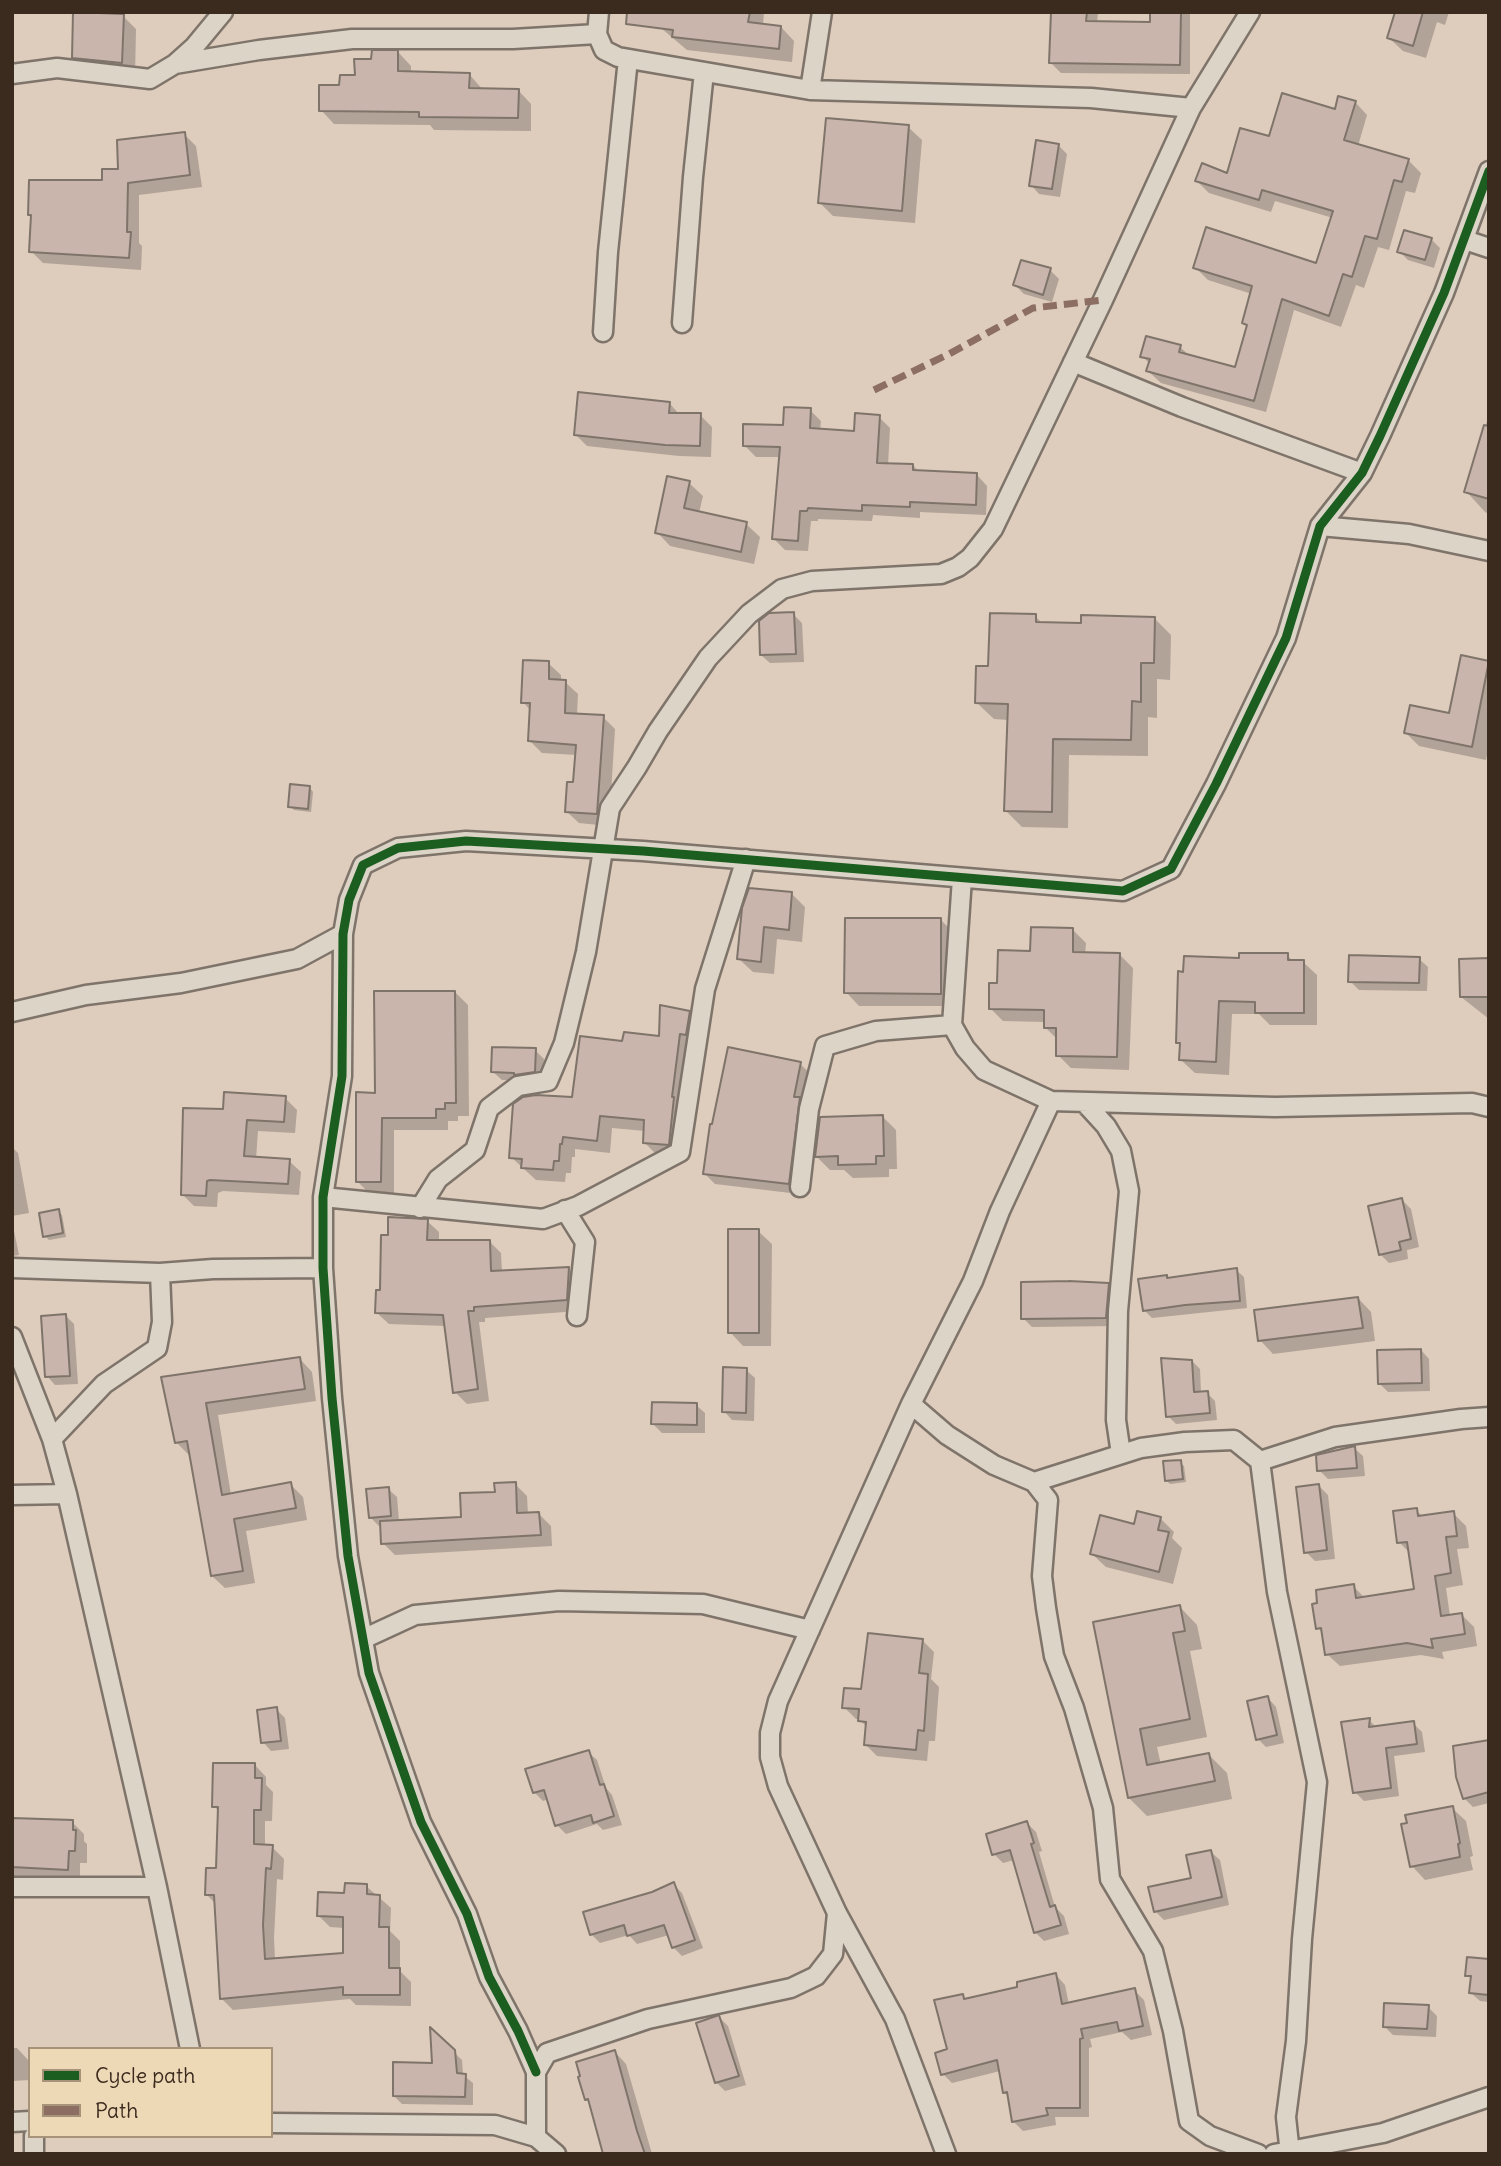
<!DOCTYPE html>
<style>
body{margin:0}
#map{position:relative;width:1501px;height:2166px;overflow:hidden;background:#deccbd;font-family:Delius,sans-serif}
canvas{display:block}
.frame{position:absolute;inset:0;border:14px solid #3b2a1e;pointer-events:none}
.legend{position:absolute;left:28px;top:2047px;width:245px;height:91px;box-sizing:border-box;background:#eed9b7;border:2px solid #a6937a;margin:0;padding:9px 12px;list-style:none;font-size:21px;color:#3b2a1e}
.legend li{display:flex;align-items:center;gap:14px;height:35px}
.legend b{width:35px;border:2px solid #a6937a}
</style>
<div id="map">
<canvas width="1501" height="2166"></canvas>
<div class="frame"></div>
<ul class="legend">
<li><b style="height:9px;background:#1b5e20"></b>Cycle path</li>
<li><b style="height:9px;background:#8d6e63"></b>Path</li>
</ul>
</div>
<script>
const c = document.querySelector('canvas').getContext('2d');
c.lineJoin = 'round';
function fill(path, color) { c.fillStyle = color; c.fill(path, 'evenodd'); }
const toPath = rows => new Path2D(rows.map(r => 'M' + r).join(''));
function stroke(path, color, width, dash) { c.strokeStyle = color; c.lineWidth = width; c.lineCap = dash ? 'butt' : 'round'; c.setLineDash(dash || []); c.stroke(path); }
fill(toPath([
 [75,12,124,12,124,17,136,29,135,76,87,71,74,58],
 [652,12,764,12,763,25,781,27,794,41,792,62,687,50,661,28],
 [1053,12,1098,12,1097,23,1152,24,1152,12,1190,12,1190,74,1061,73,1051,63],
 [1397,12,1449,12,1445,25,1437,22,1426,58,1403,51,1389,38],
 [398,52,411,66,411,73,469,74,483,90,518,90,531,104,531,131,434,130,430,125,334,124,321,110,341,86,356,77,373,61],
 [1355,102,1367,115,1358,146,1408,160,1421,173,1415,193,1406,191,1389,250,1378,247,1364,288,1356,285,1341,327,1294,310,1266,412,1161,383,1148,371,1150,364,1142,356,1180,347,1191,357,1236,369,1248,327,1244,323,1252,294,1208,280,1195,267,1317,265,1333,218,1275,201,1271,212,1209,193,1197,181,1228,175,1270,139],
 [908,127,922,140,915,223,833,216,820,203],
 [184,134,196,146,202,187,139,195,139,243,142,246,141,270,43,263,31,251,33,217,30,215,104,182],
 [1058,145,1067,154,1060,197,1039,194,1031,185],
 [1431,239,1440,248,1434,268,1408,260,1399,251],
 [1050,270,1059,279,1052,302,1024,294,1015,285],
 [670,404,680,415,700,415,712,427,711,457,679,456,587,446,575,434],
 [810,410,821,421,820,431,855,433,879,417,890,428,888,465,913,465,919,472,977,475,987,486,986,515,920,512,920,518,873,515,872,521,818,519,818,521,811,521,808,551,785,550,774,539,780,457,756,457,745,446,784,427],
 [1488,418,1489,418,1489,514,1485,512,1466,491],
 [689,483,703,496,699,513,746,524,760,537,754,564,670,546,657,532],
 [793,614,802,623,804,662,770,663,761,655],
 [1035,616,1043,624,1082,625,1154,618,1171,635,1170,680,1157,679,1157,718,1148,717,1148,756,1069,755,1068,828,1022,827,1005,810,1009,720,994,719,977,703,990,668],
 [1462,657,1489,662,1489,745,1486,760,1419,746,1406,733,1450,715],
 [548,663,561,675,561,681,565,682,578,694,577,715,603,717,615,729,609,826,579,823,566,811,574,784,577,755,542,753,529,740,531,711,523,702],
 [310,788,313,792,311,812,294,810,290,806],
 [792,894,805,907,802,942,777,939,774,974,753,972,739,959,744,909],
 [941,920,954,933,953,1006,859,1006,846,992],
 [1073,930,1086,943,1085,954,1120,955,1133,968,1129,1070,1071,1068,1058,1055,1057,1039,1045,1027,1045,1022,1003,1021,990,1008,1031,953],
 [1287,955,1294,962,1303,962,1317,975,1317,1025,1270,1025,1259,1014,1232,1014,1229,1075,1195,1073,1181,1060,1181,1046,1177,1042,1240,960],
 [1419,959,1428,967,1427,991,1359,990,1350,981],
 [1489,960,1489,1019,1461,997],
 [455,992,468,1005,469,1116,458,1116,458,1121,448,1121,448,1130,394,1130,394,1195,371,1195,358,1182,377,1094],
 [689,1012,702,1026,681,1157,657,1155,644,1142,645,1131,612,1128,610,1153,575,1149,575,1157,572,1157,571,1173,566,1173,565,1182,536,1180,511,1157,574,1098,624,1043,660,1038],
 [535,1050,544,1059,543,1080,502,1080,493,1072],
 [800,1064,811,1074,799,1194,715,1184,705,1174],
 [285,1098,297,1110,295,1133,258,1131,256,1159,289,1161,301,1172,299,1195,223,1191,218,1193,217,1207,194,1206,183,1195,224,1111],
 [882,1116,896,1130,897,1169,889,1169,889,1177,853,1178,844,1170,830,1170,817,1157],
 [12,1147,18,1153,29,1213,12,1216],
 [1402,1200,1411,1209,1419,1247,1407,1250,1408,1259,1389,1263,1380,1254],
 [58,1211,62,1215,66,1237,49,1240,45,1236],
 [12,1221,19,1255,12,1256],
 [427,1221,439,1232,439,1242,489,1241,501,1253,502,1272,568,1268,580,1280,578,1311,485,1318,485,1322,479,1322,489,1401,467,1404,455,1392,446,1326,389,1324,377,1313,389,1237],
 [758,1231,772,1244,771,1346,743,1346,730,1332],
 [1236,1270,1244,1277,1247,1308,1152,1318,1144,1310,1213,1274],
 [1108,1284,1117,1293,1115,1326,1032,1327,1023,1318],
 [1358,1298,1371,1312,1375,1341,1273,1354,1260,1340],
 [66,1316,74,1324,78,1384,55,1385,47,1376],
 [1421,1350,1429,1359,1430,1391,1388,1392,1379,1383],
 [300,1359,312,1372,316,1401,218,1415,231,1495,290,1484,303,1497,307,1520,246,1531,255,1583,225,1588,212,1576,191,1454,189,1455,176,1442,164,1379],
 [1192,1361,1200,1369,1201,1393,1207,1393,1215,1401,1217,1420,1176,1424,1168,1416],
 [746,1370,755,1378,754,1421,732,1420,724,1411],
 [696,1405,705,1413,705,1433,662,1433,653,1424],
 [1354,1448,1363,1456,1365,1476,1328,1479,1319,1470],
 [1180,1462,1184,1466,1186,1482,1170,1484,1166,1480],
 [515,1484,527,1496,528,1515,539,1514,551,1526,552,1546,395,1555,383,1543,382,1526,379,1526,370,1517,388,1489,397,1497,399,1521,463,1518,497,1493],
 [1319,1486,1328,1495,1335,1559,1315,1561,1306,1552],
 [1416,1510,1423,1517,1453,1513,1466,1526,1469,1548,1457,1549,1463,1585,1446,1588,1450,1616,1461,1614,1474,1627,1477,1646,1442,1652,1444,1659,1421,1655,1340,1666,1327,1654,1324,1634,1318,1628,1353,1586,1366,1599,1416,1591,1410,1553,1399,1542],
 [1160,1518,1174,1532,1172,1538,1182,1548,1173,1584,1106,1567,1092,1554,1135,1526],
 [1179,1606,1197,1625,1202,1649,1190,1651,1207,1737,1157,1747,1161,1765,1209,1755,1227,1773,1232,1799,1147,1816,1129,1798,1095,1623],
 [922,1640,934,1652,931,1679,939,1687,935,1741,929,1741,927,1761,877,1756,866,1745,867,1728,860,1719,856,1719,844,1707],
 [1268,1698,1276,1707,1284,1743,1266,1747,1258,1739],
 [276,1709,285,1718,289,1749,271,1751,263,1742],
 [1369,1720,1377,1728,1413,1723,1422,1732,1425,1752,1394,1756,1399,1796,1364,1801,1355,1792],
 [1489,1742,1489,1803,1473,1807,1464,1798],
 [588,1752,597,1760,606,1788,612,1795,622,1825,603,1830,597,1824,566,1834,557,1825,549,1799,543,1801,534,1792],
 [255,1765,266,1777,266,1785,273,1792,272,1821,265,1821,265,1847,272,1847,284,1859,283,1880,277,1879,274,1938,275,1960,345,1954,345,1928,330,1927,318,1915,346,1895,366,1886,391,1908,390,1931,400,1941,400,1971,411,1982,411,2006,356,2005,350,1999,233,2010,221,1998,216,1904,206,1894,218,1870,219,1812,214,1806],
 [1452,1808,1466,1821,1473,1856,1470,1857,1473,1870,1425,1880,1412,1866],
 [12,1819,72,1822,84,1834,84,1841,87,1844,87,1863,80,1863,80,1881,12,1878],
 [1027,1823,1036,1832,1042,1851,1039,1852,1055,1907,1064,1916,1069,1934,1044,1941,1035,1932,1014,1860,1003,1863,994,1854],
 [1211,1852,1220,1860,1229,1905,1164,1920,1155,1911,1194,1879],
 [673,1884,682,1893,703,1948,682,1956,673,1947,669,1935,637,1944,629,1935,600,1943,591,1934,652,1894],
 [1489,1961,1489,2002,1480,2001,1471,1993,1472,1980,1467,1975],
 [1056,1975,1065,1985,1069,2005,1134,1990,1144,2000,1152,2035,1131,2040,1122,2032,1090,2039,1092,2047,1089,2048,1089,2117,1055,2117,1056,2125,1023,2131,1013,2121,1009,2097,1004,2092,1000,2071,952,2083,943,2074,962,1996,966,2000,1019,1988],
 [1428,2007,1437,2016,1436,2037,1393,2035,1384,2026],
 [719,2017,728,2026,746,2085,725,2091,716,2082],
 [12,2030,14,2048,17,2048,29,2061,30,2080,12,2081],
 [432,2031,462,2060,463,2075,473,2083,473,2105,402,2104,394,2096,434,2064],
 [615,2052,626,2064,652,2154,605,2154,591,2103,587,2099]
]), '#0003');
const building = toPath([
 [73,12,124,14,122,63,72,58,73,12],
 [627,12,750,12,748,22,781,26,779,49,672,37,673,30,626,24,627,12],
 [1051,12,1087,12,1086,21,1150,22,1150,12,1181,12,1180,65,1049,63,1051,12],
 [1395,12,1423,12,1413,46,1387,38,1395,12],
 [372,50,398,50,398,71,470,73,469,88,519,89,518,118,419,117,419,112,319,111,319,85,339,85,340,75,355,75,354,59,371,59,372,50],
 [1282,93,1335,109,1338,96,1356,101,1344,140,1409,159,1402,182,1394,180,1377,239,1365,236,1352,277,1343,274,1329,316,1282,299,1254,401,1146,371,1150,359,1140,357,1146,336,1181,345,1179,352,1235,367,1247,325,1242,323,1252,286,1193,268,1206,227,1316,263,1333,211,1262,190,1259,200,1195,181,1202,163,1227,173,1240,128,1269,136,1282,93],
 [826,118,909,125,902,211,818,203,826,118],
 [185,132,190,175,128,183,127,232,131,232,129,258,29,252,31,215,28,215,29,180,102,180,102,169,118,169,117,140,185,132],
 [1036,140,1059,144,1052,189,1029,186,1036,140],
 [1404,230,1432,238,1425,260,1397,252,1404,230],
 [1021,260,1051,268,1043,295,1013,285,1021,260],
 [578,392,670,402,669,413,701,413,700,446,665,445,574,435,578,392],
 [784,407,811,408,810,428,854,431,855,413,880,415,877,463,913,464,913,470,977,473,976,505,910,502,910,507,862,505,862,511,808,508,807,511,800,511,798,541,772,539,780,447,743,446,743,424,783,425,784,407],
 [1484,425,1489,426,1489,499,1464,492,1484,425],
 [667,476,690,481,684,508,747,522,741,552,655,533,667,476],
 [794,612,796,654,760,655,759,621,769,613,794,612],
 [990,613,1036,614,1036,622,1081,623,1081,615,1155,617,1154,663,1141,663,1141,702,1132,701,1131,740,1053,739,1052,812,1004,811,1008,704,975,703,976,666,988,666,990,613],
 [1461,655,1489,661,1472,747,1404,733,1410,705,1449,713,1461,655],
 [523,660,549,661,549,679,566,680,565,713,604,715,597,814,565,812,567,782,573,782,576,745,528,741,530,703,521,703,523,660],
 [290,784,310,786,308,809,288,807,290,784],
 [749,888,792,892,789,930,764,927,761,962,737,959,742,908,749,888],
 [845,918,941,918,941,994,844,993,845,918],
 [1031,927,1073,928,1073,952,1120,953,1117,1057,1056,1056,1056,1028,1044,1028,1044,1010,989,1009,989,983,997,983,998,950,1030,951,1031,927],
 [1239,953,1288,953,1288,960,1304,960,1304,1013,1255,1013,1255,1002,1219,1001,1216,1062,1179,1060,1180,1043,1176,1043,1178,971,1183,972,1184,956,1239,958,1239,953],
 [1349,955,1420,957,1419,983,1348,982,1349,955],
 [1489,958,1489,997,1460,997,1459,959,1489,958],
 [374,991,455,991,456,1103,445,1103,445,1109,436,1109,436,1118,382,1118,381,1182,356,1182,356,1092,375,1093,374,991],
 [660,1005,690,1011,686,1035,680,1034,672,1097,674,1097,669,1145,643,1143,644,1120,600,1116,597,1141,563,1137,562,1144,560,1144,559,1161,554,1161,553,1170,521,1168,522,1159,509,1158,513,1104,523,1097,536,1095,572,1097,580,1036,622,1041,624,1032,659,1036,660,1005],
 [492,1047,536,1048,535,1072,514,1075,514,1073,491,1072,492,1047],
 [728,1047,801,1062,794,1097,800,1097,789,1184,703,1174,710,1124,712,1124,728,1047],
 [224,1092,286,1096,284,1122,247,1120,244,1156,290,1159,288,1184,210,1180,207,1181,206,1196,181,1195,183,1108,223,1109,224,1092],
 [883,1115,884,1156,876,1156,876,1164,838,1165,838,1156,815,1157,820,1117,883,1115],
 [1402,1198,1411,1239,1399,1242,1401,1250,1379,1255,1368,1206,1402,1198],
 [59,1209,63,1233,43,1237,39,1213,59,1209],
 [388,1217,428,1219,427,1240,490,1240,491,1271,569,1267,567,1300,474,1307,474,1311,468,1311,478,1389,453,1393,443,1315,375,1313,376,1290,380,1290,381,1235,388,1235,388,1217],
 [728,1229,759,1229,759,1333,728,1333,728,1229],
 [1237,1268,1240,1301,1185,1305,1143,1311,1138,1279,1167,1275,1167,1278,1237,1268],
 [1069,1281,1109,1283,1106,1318,1021,1319,1021,1282,1069,1281],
 [1358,1297,1363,1328,1258,1341,1254,1310,1358,1297],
 [66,1314,70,1376,45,1377,41,1316,66,1314],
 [1421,1349,1422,1383,1378,1384,1377,1350,1421,1349],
 [300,1357,305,1389,206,1403,222,1495,291,1482,296,1508,234,1519,243,1571,211,1576,187,1441,175,1443,161,1377,300,1357],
 [1161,1358,1192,1360,1194,1392,1208,1391,1210,1413,1166,1417,1161,1358],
 [723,1367,747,1368,746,1413,722,1412,723,1367],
 [652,1402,697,1403,697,1425,651,1424,652,1402],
 [1355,1446,1357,1468,1317,1471,1316,1455,1355,1446],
 [1181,1460,1183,1479,1165,1481,1163,1461,1181,1460],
 [516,1482,517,1513,539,1512,541,1535,381,1544,380,1521,461,1517,460,1493,495,1492,494,1483,516,1482],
 [1319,1484,1327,1550,1304,1553,1296,1487,1319,1484],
 [389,1487,391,1516,369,1518,366,1489,389,1487],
 [1417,1508,1418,1516,1454,1511,1457,1536,1446,1537,1451,1573,1435,1576,1441,1616,1462,1613,1465,1634,1431,1639,1433,1648,1407,1643,1325,1655,1321,1628,1316,1629,1312,1604,1317,1603,1316,1590,1354,1584,1356,1598,1414,1589,1407,1542,1397,1543,1393,1511,1417,1508],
 [1137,1511,1161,1517,1158,1530,1169,1532,1159,1572,1090,1554,1100,1515,1134,1524,1137,1511],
 [1180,1605,1185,1631,1173,1633,1190,1719,1140,1729,1147,1765,1209,1753,1215,1781,1128,1798,1093,1622,1180,1605],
 [868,1633,923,1639,919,1673,928,1674,924,1731,918,1730,916,1750,864,1745,866,1722,858,1721,859,1709,842,1708,844,1688,861,1689,868,1633],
 [1268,1696,1277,1735,1256,1740,1247,1701,1268,1696],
 [277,1707,281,1741,261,1743,257,1710,277,1707],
 [1370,1718,1369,1727,1414,1721,1417,1744,1386,1748,1391,1788,1353,1793,1341,1722,1370,1718],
 [1489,1740,1489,1792,1463,1799,1456,1777,1453,1746,1489,1740],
 [589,1750,600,1785,604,1784,614,1816,593,1823,591,1815,555,1826,544,1790,533,1793,525,1769,589,1750],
 [213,1763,255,1763,255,1778,262,1778,261,1810,254,1810,254,1844,273,1845,271,1869,266,1868,263,1925,265,1959,343,1953,343,1917,317,1916,318,1892,344,1893,345,1883,367,1884,367,1894,380,1895,379,1927,389,1927,389,1968,400,1968,400,1995,343,1995,343,1987,220,1999,214,1895,205,1895,206,1868,216,1868,218,1807,212,1807,213,1763],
 [1453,1806,1460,1843,1458,1844,1460,1857,1410,1867,1401,1824,1407,1823,1405,1815,1453,1806],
 [12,1818,73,1820,73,1830,76,1830,75,1851,69,1851,68,1870,12,1867,12,1818],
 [1027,1821,1034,1843,1031,1844,1050,1907,1055,1905,1061,1925,1034,1933,1010,1850,992,1855,986,1834,1027,1821],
 [1211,1850,1222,1897,1154,1912,1148,1887,1191,1878,1186,1855,1211,1850],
 [674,1882,695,1940,672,1948,664,1925,627,1936,624,1925,590,1935,583,1912,652,1892,674,1882],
 [1467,1957,1489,1959,1489,1995,1469,1993,1471,1976,1465,1976,1467,1957],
 [1056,1973,1062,2004,1135,1988,1143,2026,1119,2031,1117,2022,1081,2029,1083,2038,1080,2039,1080,2108,1046,2108,1048,2115,1012,2122,1007,2092,1003,2093,997,2060,941,2075,935,2053,947,2049,934,2000,963,1994,964,1999,1017,1987,1017,1982,1056,1973],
 [1384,2003,1429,2005,1427,2029,1383,2027,1384,2003],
 [719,2015,739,2076,715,2083,696,2023,719,2015],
 [430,2027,455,2050,457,2073,466,2074,465,2097,393,2096,393,2062,432,2063,430,2027],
 [615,2050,637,2131,645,2154,603,2154,588,2099,585,2100,578,2077,580,2076,576,2062,615,2050]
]);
fill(building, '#c9b5ac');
stroke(building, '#7f746a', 2);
const street = toPath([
 [599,12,597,34,604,50,618,57,810,90,1091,98,1191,108],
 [175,64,259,50,352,39,513,39,597,34],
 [12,74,57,68,150,79,175,64,194,47,223,12],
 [810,90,822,12],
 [1465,240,1489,248],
 [682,323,693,177,704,72],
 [603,332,608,252,628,59],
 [1073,362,1182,407,1362,473],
 [1320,526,1409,534,1489,551],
 [962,878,952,1025,965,1048,984,1070,1051,1101],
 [12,1012,86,995,181,983,297,959,343,934],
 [1084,1102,1106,1126,1121,1151,1129,1191,1118,1311,1116,1420,1121,1454],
 [800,1187,809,1109,825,1046,876,1031,952,1025],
 [323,1197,543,1219,578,1206,680,1152,705,989,746,859],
 [420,1208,438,1179,475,1150,489,1108,518,1086,548,1081,564,1043,586,952,610,808,637,767,658,731,708,658,749,614,782,589,812,581,941,574,958,567,970,558,993,529,1103,300,1191,108,1250,12],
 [565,1210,585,1242,577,1316],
 [12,1268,160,1273,213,1269,323,1268],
 [12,1337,52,1439,67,1494,157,1887,190,2049],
 [911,1404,947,1435,994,1465,1034,1482,1048,1500,1042,1576,1046,1608,1054,1656,1074,1708,1103,1808,1110,1879,1153,1951,1173,2031,1189,2121,1210,2136,1258,2154],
 [52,1439,104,1384,157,1348,162,1322,160,1273],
 [1260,1461,1335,1437,1461,1419,1489,1417],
 [1034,1482,1141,1448,1185,1442,1234,1440,1260,1461,1277,1592,1317,1782,1302,1939,1296,2041,1286,2117,1290,2154],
 [12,1495,67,1494],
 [363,1639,415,1615,559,1601,703,1604,810,1630],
 [12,1887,157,1887],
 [536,2072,518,2031,489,1977,467,1914,421,1822,369,1673,348,1556,332,1398,323,1268,323,1197,342,1076,343,934,349,900,363,865,398,848,466,841,643,851,1123,891,1171,869,1216,784,1286,638,1320,526,1362,473,1380,436,1444,293,1489,171],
 [12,2122,30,2121],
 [271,2123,495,2125,536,2137,556,2154],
 [536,2137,536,2072,547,2053,648,2019,791,1988,816,1976,833,1954,837,1913],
 [34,2154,34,2136],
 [946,2154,895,2019,837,1913,778,1786,770,1757,770,1733,778,1701,911,1404,973,1281,1000,1211,1051,1101,1275,1107,1472,1103,1489,1107],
 [1274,2154,1383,2133,1489,2097]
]);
stroke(street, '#7f746a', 23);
stroke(street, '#dcd4c7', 18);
stroke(toPath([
 [874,390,949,354,1033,308,1103,300]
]), '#8d6e63', 7, [14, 7]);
stroke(toPath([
 [536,2072,518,2031,489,1977,467,1914,421,1822,369,1673,348,1556,332,1398,323,1268,323,1197,342,1076,343,934,349,900,363,865,398,848,466,841,643,851,1123,891,1171,869,1216,784,1286,638,1320,526,1362,473,1380,436,1444,293,1489,171]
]), '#1b5e20', 9);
</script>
